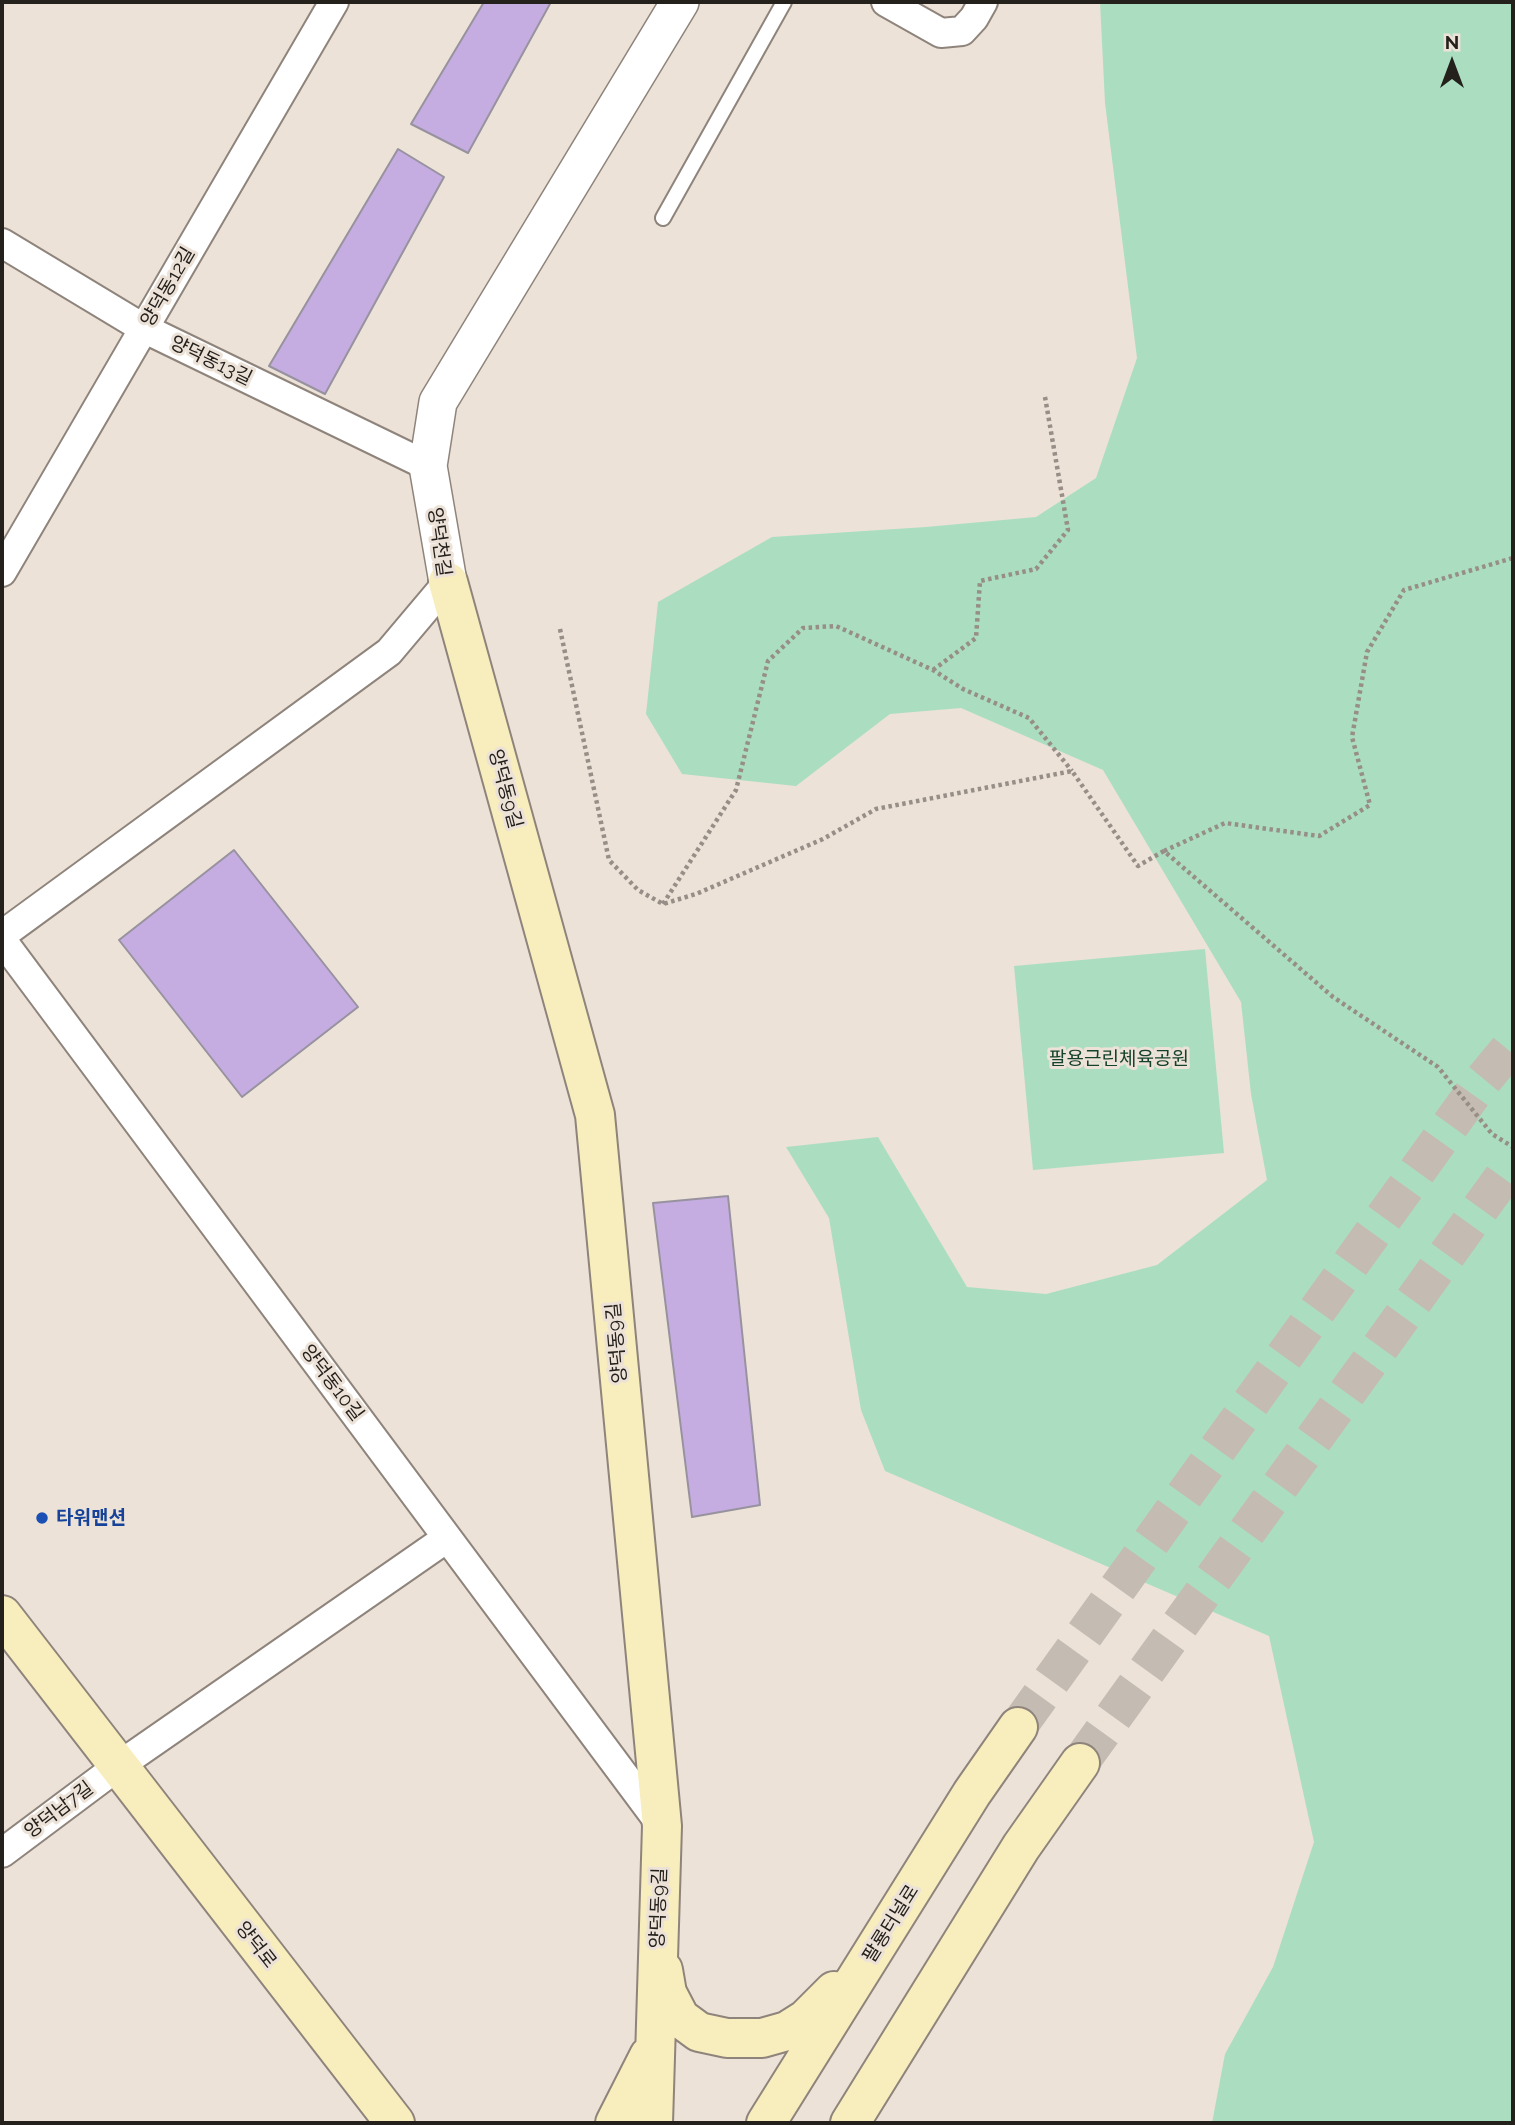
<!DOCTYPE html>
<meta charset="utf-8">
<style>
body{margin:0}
#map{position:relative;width:1515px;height:2125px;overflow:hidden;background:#ece2d8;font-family:Raleway,sans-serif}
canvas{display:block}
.frame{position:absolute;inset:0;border:4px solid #24201c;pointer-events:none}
.north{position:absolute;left:1417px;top:28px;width:70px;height:70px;-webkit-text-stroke:5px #ece2d8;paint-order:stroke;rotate:0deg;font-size:19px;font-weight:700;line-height:28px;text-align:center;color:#24201c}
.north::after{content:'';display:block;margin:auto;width:24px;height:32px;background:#24201c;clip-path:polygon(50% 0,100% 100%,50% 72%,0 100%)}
</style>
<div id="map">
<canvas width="1515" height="2125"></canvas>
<div class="frame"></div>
<div class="north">N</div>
</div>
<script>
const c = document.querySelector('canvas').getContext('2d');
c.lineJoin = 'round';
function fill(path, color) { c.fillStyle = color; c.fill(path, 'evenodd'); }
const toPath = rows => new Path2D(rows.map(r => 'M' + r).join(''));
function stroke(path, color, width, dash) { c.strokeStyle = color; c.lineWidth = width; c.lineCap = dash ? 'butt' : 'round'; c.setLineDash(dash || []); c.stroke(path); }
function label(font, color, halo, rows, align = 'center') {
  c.font = font + ' Raleway,"Noto Sans KR",sans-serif'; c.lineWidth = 6; c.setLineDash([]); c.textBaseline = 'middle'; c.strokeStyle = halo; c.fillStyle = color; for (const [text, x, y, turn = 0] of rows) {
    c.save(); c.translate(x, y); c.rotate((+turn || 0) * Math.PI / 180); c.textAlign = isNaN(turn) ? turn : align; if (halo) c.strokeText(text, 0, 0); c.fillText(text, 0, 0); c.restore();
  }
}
fill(toPath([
 [1100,2,1513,2,1513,2123,1212,2123,1225,2054,1273,1967,1314,1842,1269,1636,885,1471,861,1410,829,1218,786,1147,878,1137,967,1287,1046,1294,1157,1265,1267,1180,1251,1094,1241,1002,1103,770,961,708,890,714,796,786,682,774,646,714,658,602,772,537,926,527,1036,517,1096,478,1137,358,1105,103],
 [1205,949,1224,1153,1033,1170,1014,966]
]), '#abdec1');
const building = toPath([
 [484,2,551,2,468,153,411,124,484,2],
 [398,149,444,177,325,394,269,366,398,149],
 [234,850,358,1007,242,1097,119,940,234,850],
 [728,1196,760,1505,692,1517,653,1203,728,1196]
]);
fill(building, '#c5ade1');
stroke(building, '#97929e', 2);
stroke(toPath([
 [1018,1727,1479,1085,1513,1044],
 [1080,1763,1513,1163]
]), '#c4bbb2', 38, [38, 19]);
const service = toPath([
 [663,218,784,2]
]);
const minor = toPath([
 [886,2,941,33,962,31,974,18,983,2],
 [2,243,143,328,428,466],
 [2,572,334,2],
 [2,935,389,652,448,582],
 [2,940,662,1826],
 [2,1853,117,1767,447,1538]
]);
const tertiary = toPath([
 [448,582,428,466,438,402,680,2]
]);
const secondary = toPath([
 [448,582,595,1115,662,1826,653,2123],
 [2,1615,395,2123],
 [663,1970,667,1993,680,2018,699,2032,727,2038,762,2038,787,2031,806,2019,834,1991],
 [615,2123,649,2056],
 [766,2123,972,1793,1018,1727],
 [850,2123,1021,1847,1080,1763]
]);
stroke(service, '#8e847b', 18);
stroke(minor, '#8e847b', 32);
stroke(tertiary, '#8e847b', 40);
stroke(secondary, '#8e847b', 42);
stroke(toPath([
 [560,629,609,860,638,890,663,904,696,894,823,839,876,809,1072,771,1138,866,1164,851,1333,997,1438,1067,1492,1134,1513,1147],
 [933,670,976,638,980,581,1036,569,1068,530,1045,397],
 [1164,851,1225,823,1319,836,1370,805,1352,737,1367,652,1404,590,1513,558],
 [663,904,736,790,768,661,803,628,836,626,933,670,963,689,1029,718,1072,771]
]), '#968e87', 4.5, [3.5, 3.5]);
stroke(service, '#fff', 14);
stroke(minor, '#fff', 28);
stroke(tertiary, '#fff', 37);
stroke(secondary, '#f8edbc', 38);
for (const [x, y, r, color] of [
 [42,1518,7,"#1a4fb4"]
]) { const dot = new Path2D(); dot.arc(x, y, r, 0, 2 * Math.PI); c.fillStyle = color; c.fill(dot); stroke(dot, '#ece2d8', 2.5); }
label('19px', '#24201c', '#ece2d8', [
 ["양덕동12길",168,287,-60],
 ["양덕동13길",211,361,26],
 ["양덕천길",439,542,82],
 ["양덕동9길",505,789,75],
 ["양덕동9길",617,1343,-95],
 ["양덕동10길",332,1383,53],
 ["양덕남7길",59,1810,-37],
 ["양덕동9길",659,1908,-88],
 ["팔룡터널로",891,1924,-58],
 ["양덕로",256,1945,52]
]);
label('19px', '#14422c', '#ece2d8', [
 ["팔용근린체육공원",1119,1059]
]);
label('bold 19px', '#164399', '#ece2d8', [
 ["타워맨션",56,1518]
], 'left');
</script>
